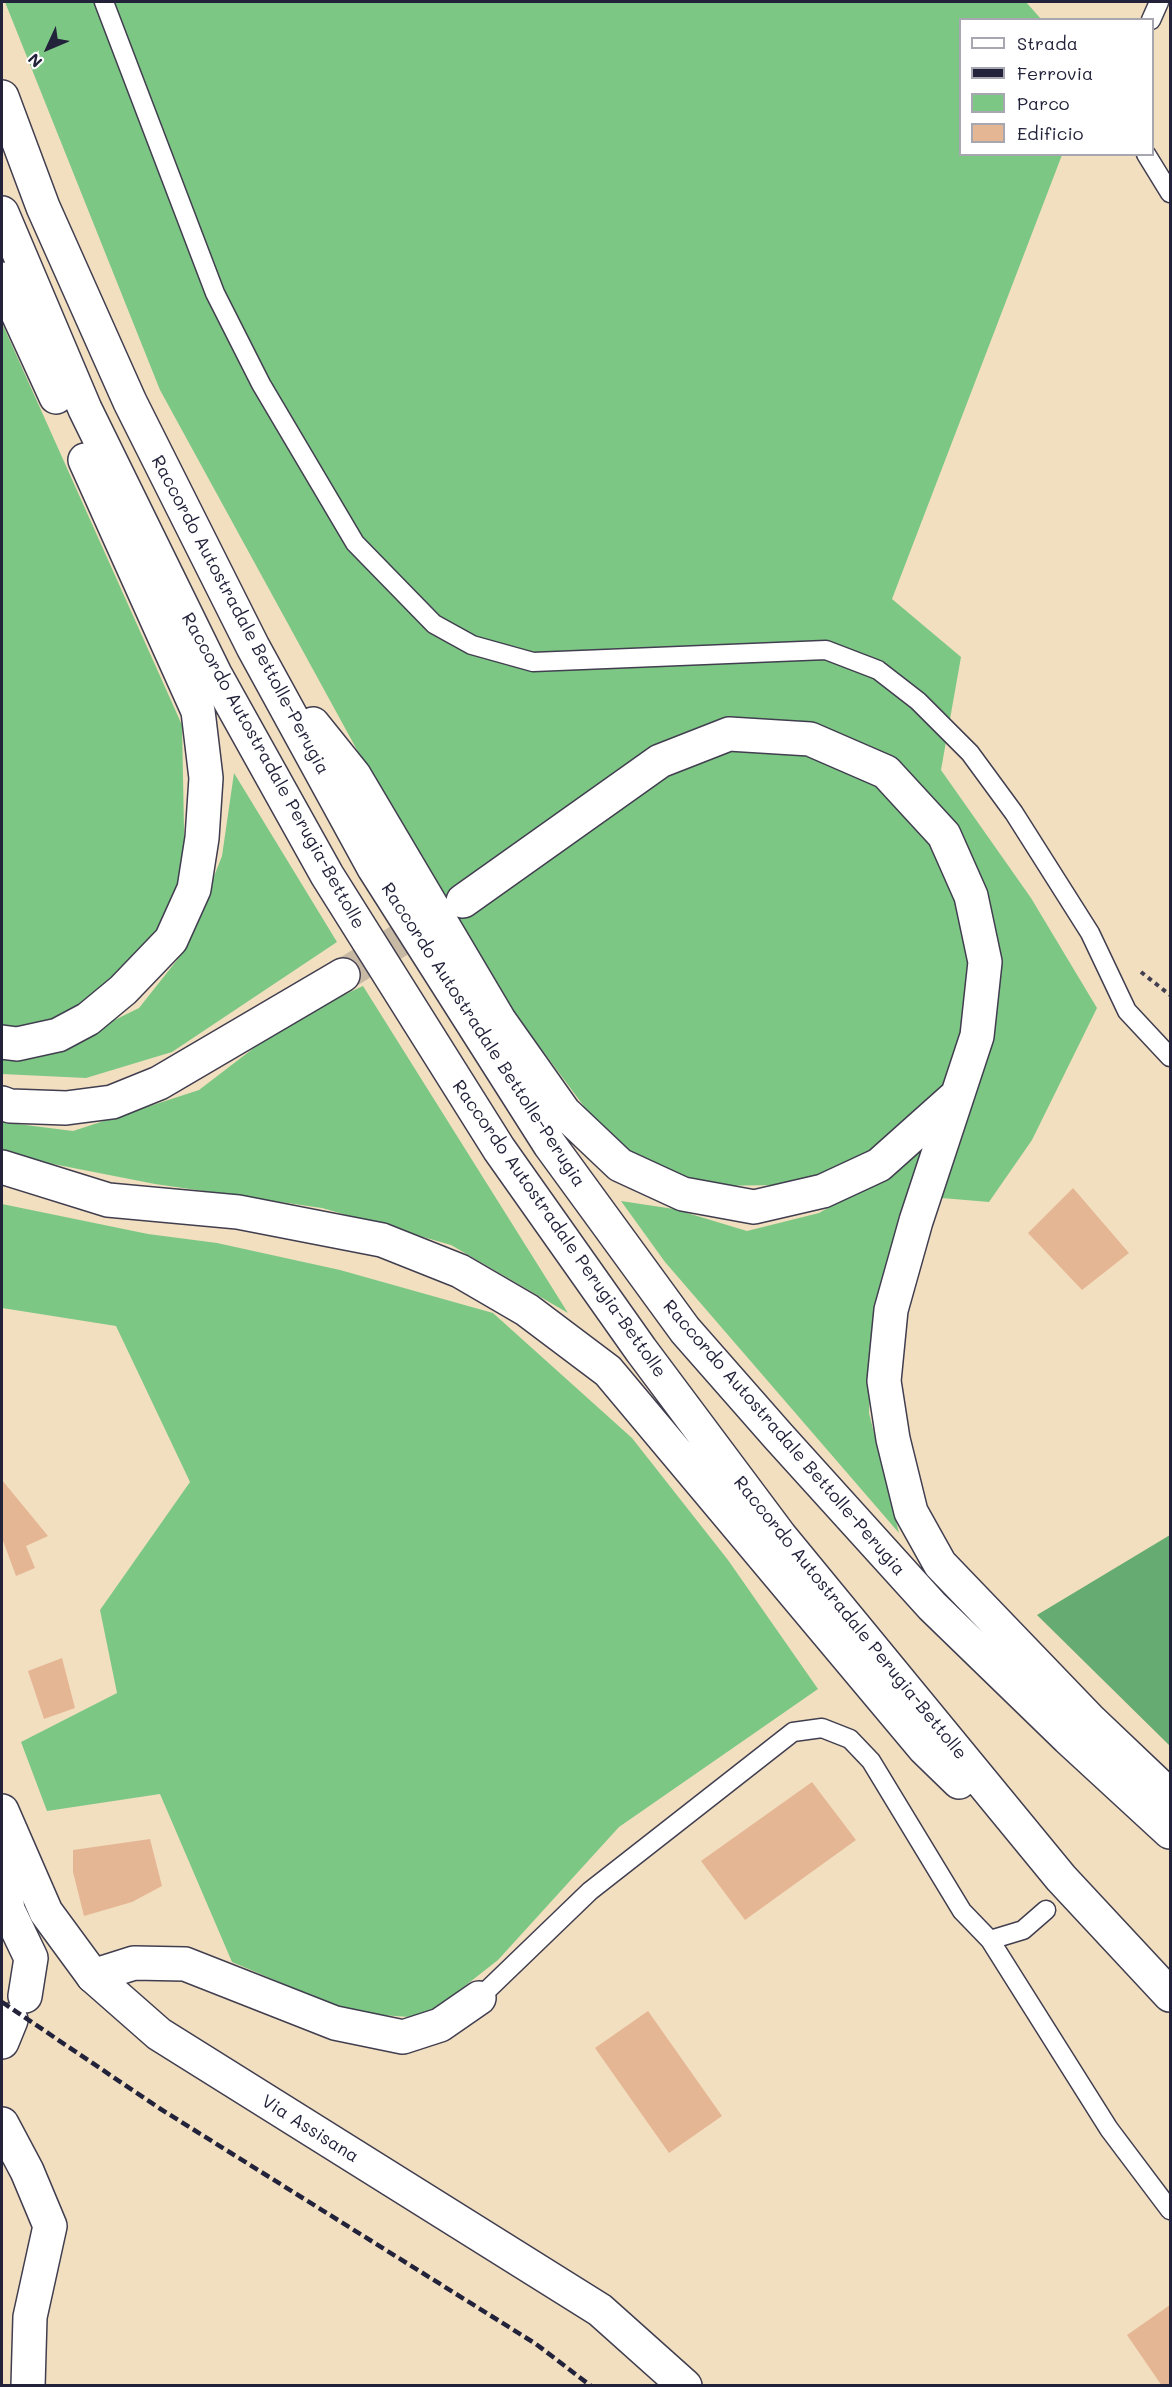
<!DOCTYPE html>
<style>
body{margin:0}
#map{position:relative;width:1172px;height:2387px;overflow:hidden;background:#f2dfc0;font-family:Mali,sans-serif}
canvas{display:block}
.frame{position:absolute;inset:0;border:3px solid #22223b;pointer-events:none}
.legend{position:absolute;left:959px;top:18px;width:195px;height:138px;box-sizing:border-box;background:#fff;border:2px solid #a7a7b1;margin:0;padding:8px 10px;list-style:none;font-size:18px;color:#22223b}
.legend li{display:flex;align-items:center;gap:12px;height:30px}
.legend b{width:30px;border:2px solid #a7a7b1}
.north{position:absolute;left:18px;top:18px;width:60px;height:60px;-webkit-text-stroke:4px #fff;paint-order:stroke;rotate:226deg;font-size:16px;font-weight:700;line-height:24px;text-align:center;color:#22223b}
.north::after{content:'';display:block;margin:auto;width:21px;height:27px;background:#22223b;clip-path:polygon(50% 0,100% 100%,50% 72%,0 100%)}
</style>
<div id="map">
<canvas width="1172" height="2387"></canvas>
<div class="frame"></div>
<ul class="legend">
<li><b style="height:8px;background:#fff"></b>Strada</li>
<li><b style="height:8px;background:#22223b"></b>Ferrovia</li>
<li><b style="height:16px;background:#7dc785"></b>Parco</li>
<li><b style="height:16px;background:#e5b694"></b>Edificio</li>
</ul>
<div class="north">N</div>
</div>
<script>
const c = document.querySelector('canvas').getContext('2d');
c.lineJoin = 'round';
function fill(path, color) { c.fillStyle = color; c.fill(path, 'evenodd'); }
const toPath = rows => new Path2D(rows.map(r => 'M' + r).join(''));
function stroke(path, color, width, dash) { c.strokeStyle = color; c.lineWidth = width; c.lineCap = dash ? 'butt' : 'round'; c.setLineDash(dash || []); c.stroke(path); }
function label(font, color, halo, rows, align = 'center') {
  c.font = font + ' Mali,sans-serif'; c.lineWidth = 4.5; c.setLineDash([]); c.textBaseline = 'middle'; c.strokeStyle = halo; c.fillStyle = color; for (const [text, x, y, turn = 0] of rows) {
    c.save(); c.translate(x, y); c.rotate((+turn || 0) * Math.PI / 180); c.textAlign = isNaN(turn) ? turn : align; if (halo) c.strokeText(text, 0, 0); c.fillText(text, 0, 0); c.restore();
  }
}
fill(toPath([
 [5,2,1026,2,1041,19,960,20,960,154,1062,155,892,599,961,657,941,770,1031,898,1097,1008,1032,1140,989,1202,906,1195,872,1340,869,1413,899,1533,665,1262,621,1201,674,1209,747,1231,819,1213,870,1184,700,1186,609,1140,516,1015,391,812,160,390],
 [2,323,182,725,185,881,140,958,81,1013,7,1030,2,1029],
 [234,773,337,942,172,1052,86,1078,2,1074,2,1055,82,1036,139,1008,185,950,222,856],
 [363,986,568,1313,451,1245,322,1208,155,1184,2,1154,2,1122,73,1131,199,1090,293,1018],
 [2,1204,148,1234,217,1243,340,1270,493,1313,632,1438,728,1560,818,1689,619,1827,498,1960,424,2018,352,2013,232,1962,160,1794,47,1811,21,1742,117,1693,100,1610,190,1482,116,1326,2,1308]
]), '#7dc785');
fill(toPath([
 [1170,1535,1170,1746,1037,1615]
]), '#66ac72');
fill(toPath([
 [1073,1188,1129,1253,1082,1290,1028,1233],
 [2,1480,48,1536,26,1546,35,1568,16,1576,2,1538],
 [62,1658,75,1708,44,1719,28,1671],
 [812,1782,856,1840,745,1920,701,1861],
 [150,1839,162,1886,132,1902,84,1916,73,1872,73,1850],
 [648,2011,722,2116,669,2153,595,2048],
 [1170,2305,1170,2386,1162,2386,1127,2335]
]), '#e5b694');
stroke(toPath([
 [343,975,439,916]
]), '#c8b9a5', 33, [33, 16]);
const lane = toPath([
 [104,2,215,293,261,384,355,543,434,624,472,645,533,662,826,650,878,670,918,701,970,753,1014,813,1090,933,1127,1011,1170,1057],
 [1151,20,1159,2],
 [1146,154,1170,193],
 [990,1940,1023,1930,1046,1910],
 [479,1998,590,1891,793,1732,822,1728,850,1739,871,1761,962,1911,990,1940,1109,2129,1170,2210]
]);
const street = toPath([
 [19,1853,3,1871,8,1910,31,1958,25,1996],
 [93,1976,134,1963,185,1964,335,2023,403,2037,440,2025,479,1998],
 [2,2042,11,2020],
 [2,2124,27,2171,50,2226,30,2317,28,2386]
]);
const secondary = toPath([
 [2,1811,46,1912,93,1976,159,2034,600,2310,685,2386]
]);
const highway = toPath([
 [2,97,43,207,130,402,253,647,374,868,550,1145,685,1330,779,1437,932,1606,1068,1738,1170,1832],
 [2,213,85,409,215,674,327,875,499,1149,641,1350,780,1536,1061,1878,1170,1995],
 [2,279,56,397],
 [313,724,354,775,499,1020,564,1112,620,1165,683,1194,754,1207,823,1191,879,1165,954,1098],
 [463,901,660,761,729,734,810,739,886,772,944,835,971,896,985,962,977,1036,916,1221,891,1310,884,1381,893,1439,911,1512,940,1564,1089,1719,1170,1796],
 [2,1042,17,1044,58,1035,88,1019,123,990,171,940,194,889,202,838,206,778,198,711,85,460],
 [2,1103,10,1106,66,1108,112,1102,159,1083,343,975],
 [2,1167,108,1200,238,1212,382,1240,460,1271,527,1310,608,1371,924,1748,959,1782]
]);
stroke(lane, '#413e4f', 21);
stroke(street, '#413e4f', 36);
stroke(secondary, '#413e4f', 36);
stroke(highway, '#413e4f', 36);
stroke(toPath([
 [1141,972,1170,995]
]), '#413e4f', 4, [4.5, 4.5]);
stroke(lane, '#fff', 18);
stroke(street, '#fff', 33);
stroke(secondary, '#fff', 33);
stroke(highway, '#fff', 33);
stroke(toPath([
 [2,2002,159,2108,536,2344,591,2386]
]), '#22223b', 4.5, [9, 4.5]);
label('18px', '#22223b', '#fff', [
 ["Raccordo Autostradale Bettolle-Perugia",240,615,62],
 ["Raccordo Autostradale Perugia-Bettolle",273,771,61],
 ["Raccordo Autostradale Bettolle-Perugia",483,1035,57],
 ["Raccordo Autostradale Perugia-Bettolle",559,1229,55],
 ["Raccordo Autostradale Bettolle-Perugia",784,1438,49],
 ["Raccordo Autostradale Perugia-Bettolle",850,1618,51],
 ["Via Assisana",310,2129,32]
]);
</script>
